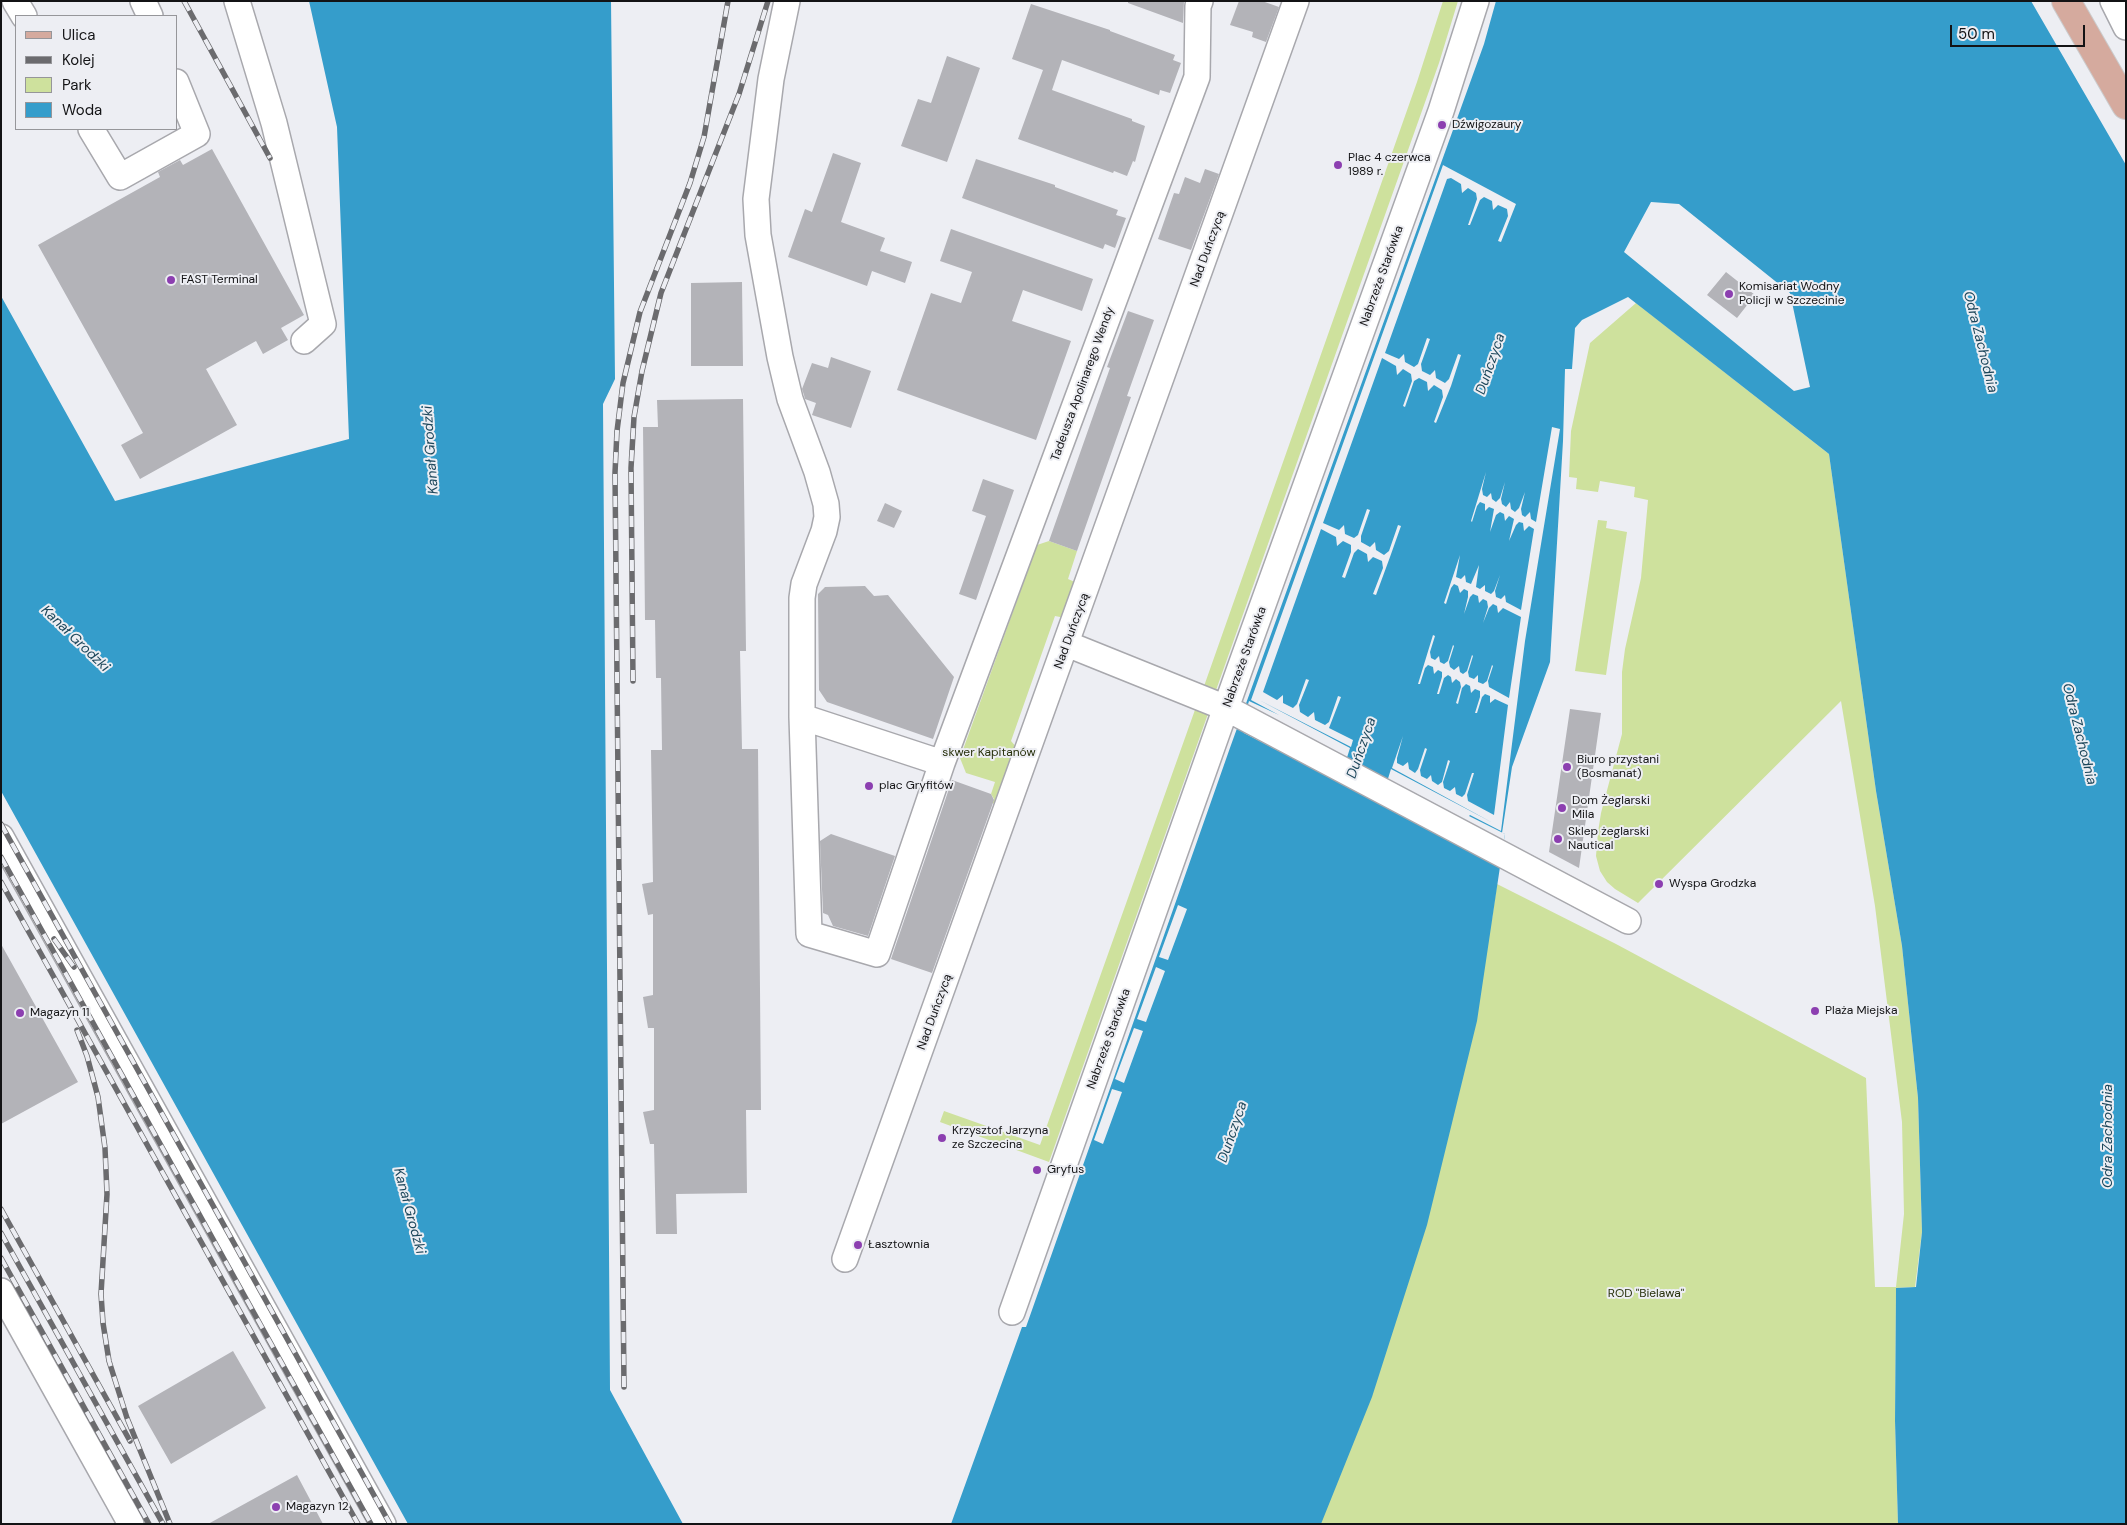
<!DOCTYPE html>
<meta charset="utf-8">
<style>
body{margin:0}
#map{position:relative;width:2127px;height:1525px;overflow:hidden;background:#edeef3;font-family:"DM Sans",sans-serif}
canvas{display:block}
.frame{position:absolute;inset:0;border:2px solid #131315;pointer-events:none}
.legend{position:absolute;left:15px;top:15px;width:162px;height:115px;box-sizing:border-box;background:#edeef3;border:1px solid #96969a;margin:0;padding:6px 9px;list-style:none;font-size:15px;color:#131315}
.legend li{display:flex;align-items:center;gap:10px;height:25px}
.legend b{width:25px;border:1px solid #96969a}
.scale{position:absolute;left:1950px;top:25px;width:135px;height:22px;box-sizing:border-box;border:2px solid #131315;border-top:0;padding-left:6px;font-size:15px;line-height:18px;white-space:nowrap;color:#131315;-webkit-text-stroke:4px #edeef3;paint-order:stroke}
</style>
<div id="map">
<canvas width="2127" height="1525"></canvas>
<div class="frame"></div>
<ul class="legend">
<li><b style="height:6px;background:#d5aa9e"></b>Ulica</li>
<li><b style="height:6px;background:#6b6b6e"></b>Kolej</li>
<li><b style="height:14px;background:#cee19d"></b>Park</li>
<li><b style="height:14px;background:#359dcb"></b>Woda</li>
</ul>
<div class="scale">50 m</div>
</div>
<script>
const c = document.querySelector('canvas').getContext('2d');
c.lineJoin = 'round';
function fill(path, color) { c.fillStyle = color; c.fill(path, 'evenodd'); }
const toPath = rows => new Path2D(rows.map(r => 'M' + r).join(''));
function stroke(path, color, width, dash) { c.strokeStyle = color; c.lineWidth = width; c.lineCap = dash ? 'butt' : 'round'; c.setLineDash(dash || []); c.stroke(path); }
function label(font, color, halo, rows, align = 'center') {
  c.font = font + ' "DM Sans",sans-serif'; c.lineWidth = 4; c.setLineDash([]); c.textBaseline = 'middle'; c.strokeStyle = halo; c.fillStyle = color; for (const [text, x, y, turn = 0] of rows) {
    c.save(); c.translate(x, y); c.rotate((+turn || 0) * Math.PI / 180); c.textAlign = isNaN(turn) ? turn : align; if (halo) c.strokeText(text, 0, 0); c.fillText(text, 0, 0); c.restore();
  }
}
fill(toPath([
 [1443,1,1458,1,1439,63,1215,693,1203,689,1417,82],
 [1636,303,1829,454,1876,791,1902,946,1918,1098,1922,1232,1915,1287,1896,1288,1895,1421,1898,1524,1295,1524,1492,919,1497,884,1616,944,1866,1078,1875,1287,1896,1287,1904,1214,1902,1122,1875,906,1841,701,1638,903,1615,889,1607,882,1600,871,1596,856,1598,832,1601,813,1622,734,1622,672,1625,649,1641,578,1648,500,1634,497,1635,487,1600,481,1598,492,1576,489,1577,478,1569,477,1571,431,1590,343],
 [1598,520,1607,521,1606,528,1627,532,1606,675,1575,671],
 [1049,541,1077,551,1068,579,1077,583,1065,618,1055,616,1011,741,1018,749,999,805,992,803,994,799,991,794,995,782,966,773,960,758,1037,545],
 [1196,707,1209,711,1049,1162,940,1122,944,1111,1040,1145]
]), '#cee19d');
fill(toPath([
 [309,1,611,1,615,379,603,404,610,1390,683,1524,408,1524,1,791,1,296,115,501,349,439,337,127],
 [1496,1,2031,1,2126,165,2126,1524,1898,1524,1895,1421,1896,1288,1916,1287,1922,1232,1918,1098,1902,946,1876,791,1829,454,1628,297,1582,320,1575,328,1572,369,1565,369,1563,441,1550,662,1512,767,1502,833,1505,834,1504,840,1477,1021,1427,1225,1372,1397,1321,1524,951,1524,1022,1327,1026,1327,1231,745,1484,44],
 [1651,202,1679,204,1790,293,1810,387,1794,391,1624,252]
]), '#359dcb');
fill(toPath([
 [1443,165,1516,204,1501,242,1498,241,1508,216,1507,209,1498,205,1493,210,1492,201,1484,197,1480,200,1470,225,1468,225,1477,199,1476,193,1468,188,1462,193,1461,184,1451,178,1447,179,1385,353,1399,359,1404,354,1405,362,1414,367,1418,364,1427,338,1430,339,1421,364,1422,371,1430,375,1435,370,1436,378,1445,383,1449,379,1458,354,1461,355,1451,386,1436,423,1434,422,1443,397,1442,390,1434,385,1428,391,1427,382,1419,378,1414,381,1405,407,1403,406,1412,381,1411,374,1403,369,1397,375,1396,366,1382,358,1323,523,1339,530,1344,525,1345,534,1354,538,1358,535,1367,509,1370,510,1361,536,1361,542,1370,547,1375,542,1376,550,1384,555,1389,551,1398,525,1401,526,1390,557,1376,595,1373,594,1383,568,1382,561,1373,557,1368,562,1367,554,1358,549,1354,553,1345,578,1342,577,1351,552,1351,545,1343,541,1337,546,1336,537,1321,529,1263,692,1277,700,1283,695,1283,703,1293,708,1297,704,1306,679,1309,680,1299,705,1300,712,1308,717,1314,712,1315,720,1325,725,1329,722,1338,696,1341,697,1329,728,1353,740,1351,747,1259,700,1350,748,1345,764,1386,785,1391,769,1493,823,1392,768,1403,736,1397,758,1397,763,1403,766,1408,762,1409,769,1415,773,1418,769,1425,748,1427,749,1420,770,1421,776,1427,779,1431,775,1432,781,1438,785,1442,782,1448,760,1450,761,1443,782,1444,788,1450,791,1455,787,1456,794,1462,797,1465,794,1472,773,1474,773,1467,795,1468,801,1494,815,1508,705,1495,699,1490,703,1490,696,1485,694,1482,697,1477,713,1475,713,1480,697,1480,691,1475,689,1471,693,1470,686,1466,684,1462,688,1458,704,1456,703,1461,687,1460,682,1456,679,1452,683,1451,677,1448,675,1444,678,1439,694,1437,694,1442,677,1442,672,1438,670,1434,674,1433,667,1428,665,1425,668,1420,684,1418,684,1433,635,1435,636,1430,652,1431,658,1435,660,1439,656,1440,662,1444,664,1448,661,1453,645,1454,646,1449,662,1450,667,1454,670,1459,666,1460,672,1463,674,1467,671,1472,655,1473,656,1468,672,1469,677,1474,679,1478,675,1478,682,1483,684,1487,681,1492,665,1493,666,1488,681,1489,687,1509,698,1521,617,1503,608,1498,613,1497,606,1493,604,1489,608,1483,623,1488,607,1487,601,1483,599,1479,603,1478,596,1473,594,1470,597,1464,614,1468,597,1468,591,1464,589,1460,593,1458,586,1454,584,1451,588,1446,604,1444,603,1460,555,1456,577,1461,579,1465,575,1466,582,1471,584,1479,565,1476,587,1480,589,1485,585,1485,591,1491,594,1494,591,1500,575,1495,591,1496,597,1501,599,1505,595,1506,602,1521,610,1534,529,1529,526,1524,531,1523,523,1519,522,1516,525,1509,541,1514,519,1509,516,1505,521,1504,514,1500,512,1496,515,1490,532,1494,509,1489,507,1485,511,1485,504,1480,502,1477,506,1472,522,1471,521,1486,472,1482,489,1483,495,1487,497,1491,493,1492,499,1496,502,1500,498,1505,482,1501,499,1502,504,1506,507,1510,502,1511,509,1515,512,1519,508,1525,492,1521,509,1522,515,1525,517,1530,512,1531,519,1536,522,1552,427,1560,429,1525,641,1501,831,1470,815,1469,816,1505,834,1500,867,1384,806,1341,776,1339,782,1244,733,1241,728,1249,701,1279,715,1251,700],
 [1178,905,1187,909,1168,960,1159,957],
 [1156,967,1165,971,1146,1022,1137,1019],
 [1134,1028,1143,1031,1124,1083,1115,1079],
 [1112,1089,1122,1092,1103,1144,1094,1140]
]), '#edeef3');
fill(toPath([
 [1128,1,1184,1,1183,23,1128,3],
 [1239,1,1262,1,1279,7,1266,42,1252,37,1253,32,1230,25],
 [1031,4,1110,30,1110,31,1175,55,1173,60,1181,63,1170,93,1160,90,1159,95,1062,60,1052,90,1132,119,1132,121,1145,126,1135,162,1133,161,1127,176,1114,171,1113,173,1018,139,1043,70,1012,59],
 [947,56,980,68,947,162,901,146,918,99,931,103],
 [212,149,304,315,281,328,288,340,263,354,256,341,206,369,237,425,140,479,121,445,143,433,38,245,160,177,158,172,180,160,183,165],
 [833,153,861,163,841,222,885,238,880,251,912,262,905,283,872,271,867,286,788,257,805,209,812,212],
 [976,159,1055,185,1055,187,1118,210,1116,215,1126,218,1115,248,1105,244,1103,249,962,198],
 [1205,169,1219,174,1191,250,1158,239,1174,193,1179,194,1185,177,1200,183],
 [951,229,1093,279,1082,311,1023,290,1012,321,1071,341,1036,440,897,390,931,293,961,303,972,272,940,261],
 [1726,272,1755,295,1737,318,1707,295],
 [742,282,743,366,691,366,691,283],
 [1128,311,1154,320,1127,396,1131,397,1077,551,1049,541,1110,368,1107,367],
 [831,357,871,371,851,428,812,415,816,403,805,399,804,395,802,389,812,363,828,368],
 [743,399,746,651,740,651,742,749,758,749,761,1110,746,1110,747,1193,676,1194,677,1234,656,1234,654,1144,650,1144,643,1112,654,1110,654,1028,648,1028,643,997,653,995,653,914,648,915,642,884,653,882,651,750,662,750,661,678,656,678,655,620,645,620,643,427,658,427,657,400],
 [983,479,1014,490,976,600,959,594,986,516,972,511],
 [885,503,902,511,894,528,877,521],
 [865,586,874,596,888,595,954,677,933,739,827,702,819,690,818,594,825,587],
 [1570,709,1601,713,1579,868,1549,852],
 [952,780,991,794,994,800,932,973,891,959],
 [831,834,895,856,868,936,833,926,828,915,823,913,820,841],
 [1,944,78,1082,1,1124],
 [233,1351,266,1408,171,1464,138,1406],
 [297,1475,323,1524,208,1524]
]), '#b3b3b8');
const minor = toPath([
 [15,1,24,16],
 [143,1,150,16],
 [237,1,274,123,323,324,304,341],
 [787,1,771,79,756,199,758,235,780,357,790,399,817,472,826,504,827,517,824,531,804,584,802,598,802,717,809,934,877,954,942,763,802,717],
 [2113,1,2126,27],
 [91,129,120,177,197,134,176,82],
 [1067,644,1226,708,1628,921],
 [942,763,1197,77,1198,6,1200,1],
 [1,837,383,1524],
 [845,1259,1296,1],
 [1,1291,131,1524],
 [1012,1312,1239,671,1441,111,1476,1]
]);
const major = toPath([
 [2066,1,2126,105]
]);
stroke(minor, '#a8a8ad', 28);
stroke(major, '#cbcbcc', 30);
stroke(minor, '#fff', 25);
stroke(major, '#d5aa9e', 28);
const rail = toPath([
 [184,1,270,158],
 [633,681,631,468,634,417,642,371,661,293,739,94,768,1],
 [1,824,390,1524],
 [1,857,371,1524],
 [1,882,358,1524],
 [54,939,74,967],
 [77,1030,87,1056,98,1097,105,1148,107,1194,101,1294,103,1323,109,1361,127,1418,170,1524],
 [1,1209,130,1441],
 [1,1233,163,1524],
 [1,1258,149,1524],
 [624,1387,615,473,617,431,623,383,640,312,690,183,704,137,728,1]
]);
stroke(rail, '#6b6b6e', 5.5);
stroke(rail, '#edeef3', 4, [11]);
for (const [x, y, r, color] of [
 [1442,125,5,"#8c3fb0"],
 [1338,165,5,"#8c3fb0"],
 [171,280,5,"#8c3fb0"],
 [1729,294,5,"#8c3fb0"],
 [1567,767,5,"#8c3fb0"],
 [869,786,5,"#8c3fb0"],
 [1562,808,5,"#8c3fb0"],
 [1558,839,5,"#8c3fb0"],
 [1659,884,5,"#8c3fb0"],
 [1815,1011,5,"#8c3fb0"],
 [20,1013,5,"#8c3fb0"],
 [942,1138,5,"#8c3fb0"],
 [1037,1170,5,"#8c3fb0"],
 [858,1245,5,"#8c3fb0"],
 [276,1507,5,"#8c3fb0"]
]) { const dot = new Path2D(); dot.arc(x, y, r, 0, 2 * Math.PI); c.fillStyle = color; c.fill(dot); stroke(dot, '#edeef3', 2); }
label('12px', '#131315', '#edeef3', [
 ["Dźwigozaury",1452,125],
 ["Plac 4 czerwca",1348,158],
 ["1989 r.",1348,172],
 ["FAST Terminal",181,280],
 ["Komisariat Wodny",1739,287],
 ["Policji w Szczecinie",1739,301],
 ["Biuro przystani",1577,760],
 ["(Bosmanat)",1577,774],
 ["plac Gryfitów",879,786],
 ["Dom Żeglarski",1572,801],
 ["Mila",1572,815],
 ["Sklep żeglarski",1568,832],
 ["Nautical",1568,846],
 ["Wyspa Grodzka",1669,884],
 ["Plaża Miejska",1825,1011],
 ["Magazyn 11",30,1013],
 ["Krzysztof Jarzyna",952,1131],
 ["ze Szczecina",952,1145],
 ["Gryfus",1047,1170],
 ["Łasztownia",868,1245],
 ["Magazyn 12",286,1507]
], 'left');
label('12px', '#131315', '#edeef3', [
 ["Nad Duńczycą",1208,249,-70],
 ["Nabrzeże Starówka",1382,276,-70],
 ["Tadeusza Apolinarego Wendy",1083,384,-70],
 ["Nad Duńczycą",1072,631,-70],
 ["Nabrzeże Starówka",1245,657,-70],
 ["Nad Duńczycą",935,1012,-70],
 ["Nabrzeże Starówka",1109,1039,-70]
]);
label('12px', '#28310c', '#edeef3', [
 ["skwer Kapitanów",989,753],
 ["ROD \"Bielawa\"",1646,1294]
]);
label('italic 14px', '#1d475b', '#edeef3', [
 ["Odra Zachodnia",1980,342,76],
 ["Duńczyca",1491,364,-71],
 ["Kanał Grodzki",431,450,-94],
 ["Kanał Grodzki",75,639,44],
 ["Odra Zachodnia",2079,734,76],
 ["Duńczyca",1362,748,-71],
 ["Duńczyca",1233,1132,-71],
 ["Odra Zachodnia",2108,1136,-90],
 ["Kanał Grodzki",409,1211,75]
]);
</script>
